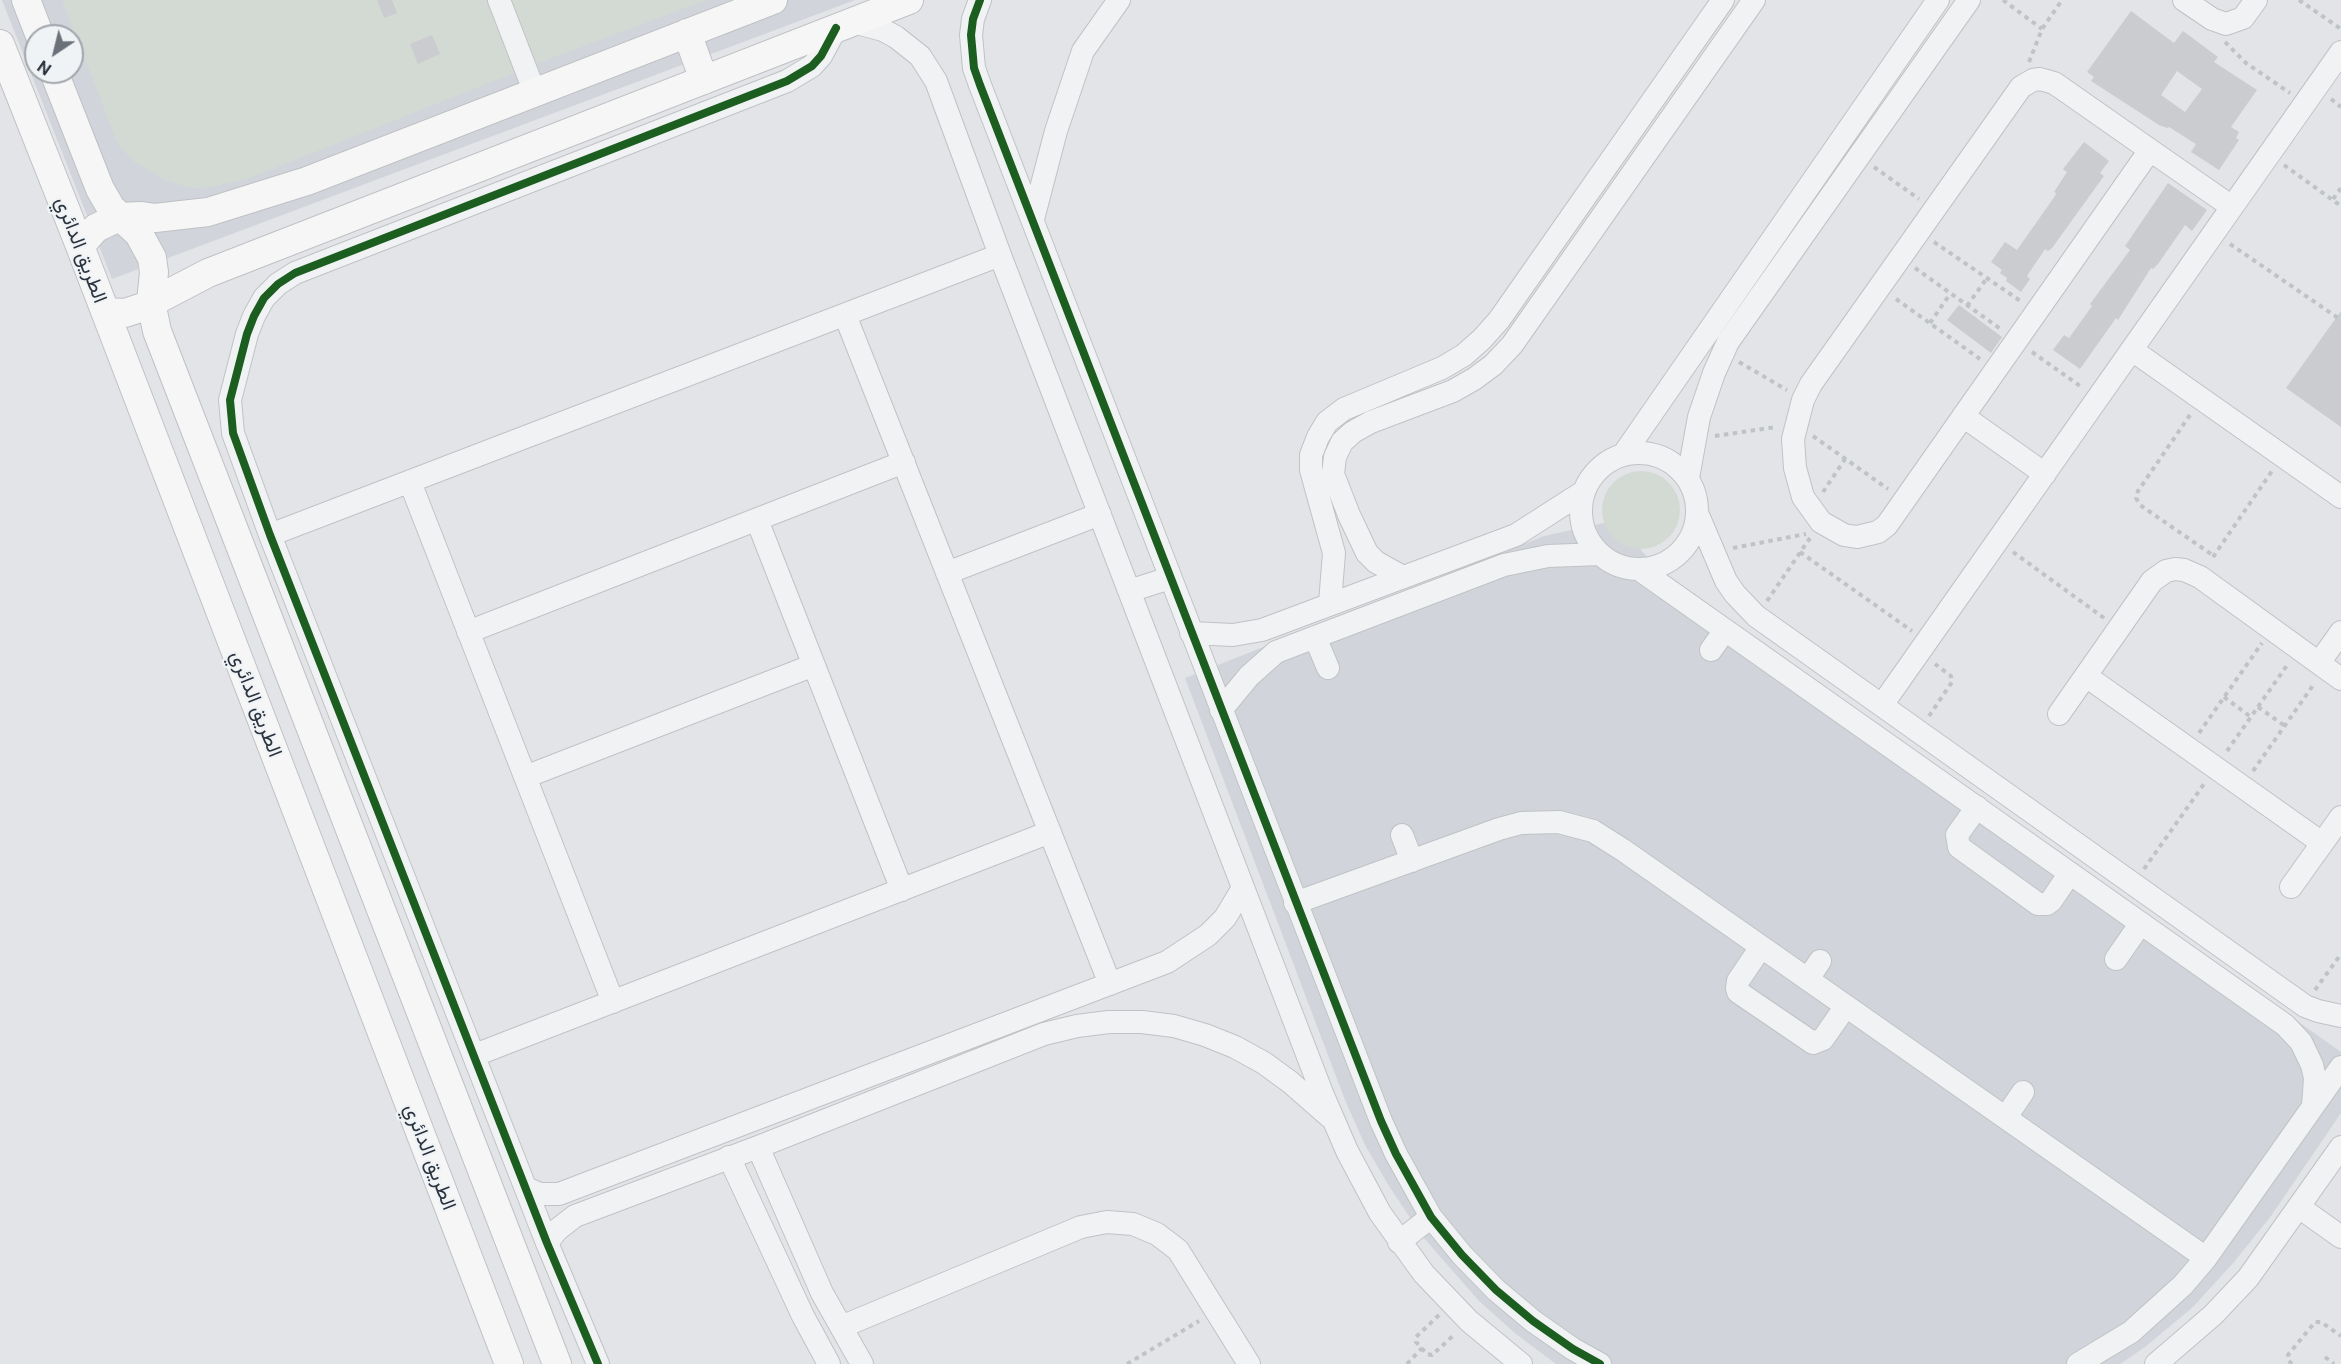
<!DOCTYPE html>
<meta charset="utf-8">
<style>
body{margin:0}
#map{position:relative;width:2341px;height:1364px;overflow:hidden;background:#e2e4e7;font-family:"Public Sans",sans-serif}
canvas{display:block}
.north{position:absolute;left:24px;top:24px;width:60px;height:60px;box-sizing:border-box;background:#f0f3f6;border:2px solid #a1a6ac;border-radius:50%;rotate:215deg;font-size:16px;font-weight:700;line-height:24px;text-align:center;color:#2a333e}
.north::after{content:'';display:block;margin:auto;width:21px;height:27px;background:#6a7179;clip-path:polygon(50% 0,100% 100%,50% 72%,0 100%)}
</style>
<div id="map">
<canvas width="2341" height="1364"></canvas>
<div class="north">N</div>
</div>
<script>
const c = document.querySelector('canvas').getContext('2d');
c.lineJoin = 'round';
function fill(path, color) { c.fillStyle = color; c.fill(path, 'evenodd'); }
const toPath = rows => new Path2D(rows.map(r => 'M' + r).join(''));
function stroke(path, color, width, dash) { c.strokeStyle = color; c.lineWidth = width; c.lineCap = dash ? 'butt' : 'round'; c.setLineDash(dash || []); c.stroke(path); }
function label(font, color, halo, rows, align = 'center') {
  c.font = font + ' "Public Sans",Vazirmatn,sans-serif'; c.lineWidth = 4.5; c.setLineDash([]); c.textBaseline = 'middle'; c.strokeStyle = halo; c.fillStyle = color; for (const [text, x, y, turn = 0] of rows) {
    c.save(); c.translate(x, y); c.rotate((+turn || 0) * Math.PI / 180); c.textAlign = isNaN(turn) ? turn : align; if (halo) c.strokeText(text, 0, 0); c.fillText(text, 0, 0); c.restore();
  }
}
fill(toPath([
 [2,0,855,0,112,279],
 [36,36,72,36,72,72,36,72],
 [1627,518,1637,545,1647,557,1665,573,2341,1052,2341,1113,2271,1216,2234,1262,2193,1307,2145,1347,2120,1364,1556,1364,1516,1334,1479,1301,1423,1237,1389,1186,1365,1145,1345,1100,1185,678,1544,536]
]), '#d1d4da');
fill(toPath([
 [62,0,706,0,554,57,247,179,211,187,191,188,165,180,133,161,118,144],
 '1602 510a39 39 0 1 1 78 0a39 39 0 1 1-78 0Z'
]), '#d3dad3');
fill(toPath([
 [377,0,392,0,397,13,384,18],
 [2131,11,2174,43,2183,31,2218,57,2214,62,2257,90,2231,127,2239,132,2236,138,2239,140,2219,170,2191,152,2196,144,2169,127,2167,128,2159,125,2091,81,2094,77,2087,72],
 [2177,71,2202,89,2185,112,2161,95],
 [432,35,440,54,418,64,410,44],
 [2084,142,2109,161,2100,173,2104,176,2052,248,2048,251,2045,249,2027,276,2030,279,2021,292,2006,281,2007,278,2000,273,2002,270,1991,262,2005,242,2017,250,2055,196,2056,193,2054,192,2067,172,2063,169],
 [2168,183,2207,210,2192,231,2185,225,2158,264,2153,269,2151,268,2118,320,2116,318,2080,369,2053,350,2064,335,2069,338,2092,306,2090,304,2130,250,2125,246],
 [1959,305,2002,337,1991,353,1947,320],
 [2341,311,2341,427,2286,388]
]), '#cacccf');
const minor = toPath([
 [499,0,535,93],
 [980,0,973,19,971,35,974,68,980,85,1381,1121,1396,1154,1431,1217,1462,1255,1496,1290,1533,1321,1573,1349,1600,1364],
 [2184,0,2212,19,2226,24,2243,18,2256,0],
 [853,22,883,30,896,37,920,56,936,81,1000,255,1322,1093,1347,1151,1380,1213,1424,1274,1469,1321,1521,1364],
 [2150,150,1887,525,1878,532,1857,537,1844,535,1821,522,1803,497,1795,468,1793,439,1803,400,1811,384,2021,87,2033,80,2040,79,2054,83,2060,87,2150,150,2232,207],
 [1033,219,1056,131,1083,51,1119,0],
 [845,315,1110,984],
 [2132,350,2341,497],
 [1963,416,2045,474],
 '1581 511a58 58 0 1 1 116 0a58 58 0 1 1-116 0Z',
 [1623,455,1938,0],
 [1688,478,1699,417,1714,373,1728,342,1969,0],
 [410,482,613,1002],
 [1698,515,1726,581,1735,594,1756,616,2305,1006,2318,1011,2341,1016],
 [757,520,902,890],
 [270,535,1000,255],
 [1640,570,2285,1025,2301,1042,2312,1065,2315,1078,2313,1106],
 [947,573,1100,514],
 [1403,577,1376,562,1367,553,1349,515,1333,474,1335,457,1342,442,1353,432,1371,422,1453,391,1474,379,1493,365,1512,345,1754,0],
 [1129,591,1170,578],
 [1330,603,1334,553,1311,470,1311,455,1318,437,1327,422,1344,409,1442,368,1464,355,1482,339,1499,320,1723,0],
 [468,632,904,462],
 [1191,633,1233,635,1262,630,1516,535,1583,492],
 [1315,637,1328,668],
 [1711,650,1725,630],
 [2319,663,2341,632],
 [2086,676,2322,843],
 [1882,705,2341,52],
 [1221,710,1249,676,1276,652,1504,565,1548,556,1600,554],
 [2059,714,2152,581,2166,571,2175,569,2184,570,2200,577,2341,679],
 [525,777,814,665],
 [1977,807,1957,835,1959,847,2038,904,2047,904,2051,901,2070,873],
 [1402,835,1412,861],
 [2291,887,2341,817],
 [1295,903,1499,829,1521,823,1559,822,1593,831,1623,850,2206,1258],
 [1761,947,1738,981,1737,988,1738,992,1813,1043,1823,1039,1846,1006],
 [2116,959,2141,923],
 [1808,979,1820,961],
 [475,1055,1050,832],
 [2006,1117,2023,1092],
 [758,1147,822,1293,862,1364],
 [729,1157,803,1316,829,1364],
 [526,1188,540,1194,559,1194,1167,962,1208,935,1225,918,1243,888],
 [2299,1207,2341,1237],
 [1399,1242,1431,1217],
 [547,1243,557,1230,575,1216,758,1147,1044,1034,1077,1026,1109,1022,1142,1022,1174,1026,1205,1035,1235,1047,1264,1063,1290,1082,1330,1117],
 [841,1327,1081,1227,1107,1222,1133,1224,1157,1234,1178,1250,1249,1364],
 [598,1364,547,1243,270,535,233,433,230,400,247,334,254,316,264,298,278,284,295,273,787,81,812,66,821,56,836,28],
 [2078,1364,2131,1332,2183,1285,2206,1258,2341,1067],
 [2156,1364,2213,1315,2248,1278,2341,1147]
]);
const major = toPath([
 [26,0,40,36],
 [687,33,704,80],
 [0,44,80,246,509,1364],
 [54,72,100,189,111,208,139,234,152,258,154,272,151,302,157,331,557,1364],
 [80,246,96,228,119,217,142,216,155,218,208,212,307,181,773,0],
 [106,312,125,313,143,307,208,273,909,0]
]);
stroke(minor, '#c0c2c5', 24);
stroke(major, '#bfc1c4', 30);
stroke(toPath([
 [2003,0,2042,29],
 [2299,0,2341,29],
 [2225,42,2246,63,2290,93],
 [2029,62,2042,29,2062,0],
 [2331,99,2341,107],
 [2284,165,2341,206],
 [1874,167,1919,199],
 [2333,199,2341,188],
 [1934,242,2022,302],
 [2230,244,2341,320],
 [1915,268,2002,330],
 [1896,299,1980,359],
 [1967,306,1987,278],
 [1930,323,1950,294],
 [2032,352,2083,388],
 [1739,362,1787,390],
 [2190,415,2138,491,2136,498,2140,505,2214,556],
 [1715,436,1776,427],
 [1813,436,1888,489],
 [1823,492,1845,459],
 [1733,548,1806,534],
 [1800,552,1912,631],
 [2013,552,2104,618],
 [2213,557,2272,471],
 [1767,601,1810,538],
 [2224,697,2251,717],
 [2258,707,2285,726],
 [1929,716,1952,682,1951,676,1935,664],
 [2199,733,2262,643],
 [2227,751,2288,664],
 [2253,771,2314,684],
 [2144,869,2204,784],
 [2315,990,2341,954],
 [1439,1315,1416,1337,1416,1342,1427,1354,1432,1355,1455,1334],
 [2325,1357,2334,1364],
 [1127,1364,1199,1321],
 [1407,1364,1422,1348],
 [2292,1364,2288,1360,2288,1355,2315,1322,2321,1322,2341,1336]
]), '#c0c3c5', 4, [4.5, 4.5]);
stroke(minor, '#f1f2f4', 22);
stroke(major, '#f6f6f6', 28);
stroke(toPath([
 [980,0,973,19,971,35,974,68,980,85,1381,1121,1396,1154,1431,1217,1462,1255,1496,1290,1533,1321,1573,1349,1600,1364],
 [598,1364,547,1243,270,535,233,433,230,400,247,334,254,316,264,298,278,284,295,273,787,81,812,66,821,56,836,28]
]), '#1b5e20', 8);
label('20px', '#2a333e', '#f0f3f6', [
 ["الطريق الدائري",81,250,69],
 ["الطريق الدائري",256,704,69],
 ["الطريق الدائري",430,1157,69]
]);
</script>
